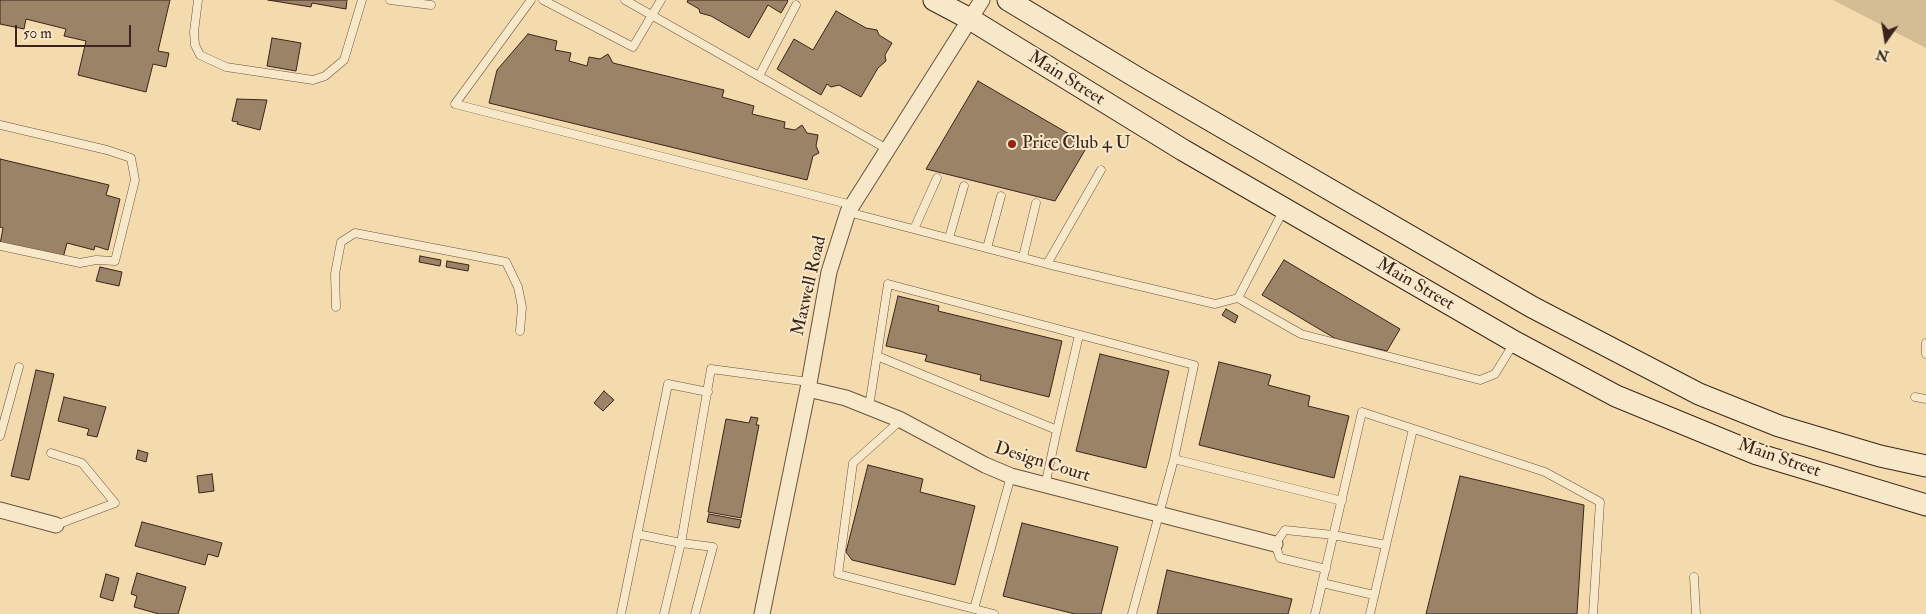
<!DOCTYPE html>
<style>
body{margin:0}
#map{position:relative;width:1926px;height:614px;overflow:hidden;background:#f4dbae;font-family:"IM FELL Double Pica",serif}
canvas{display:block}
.north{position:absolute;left:1861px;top:15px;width:50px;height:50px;-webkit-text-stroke:4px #f8e8ca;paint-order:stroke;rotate:193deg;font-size:14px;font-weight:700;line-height:20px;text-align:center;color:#3a241b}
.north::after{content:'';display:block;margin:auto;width:18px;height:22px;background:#3a241b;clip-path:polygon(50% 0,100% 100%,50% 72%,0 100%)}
.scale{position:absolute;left:15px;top:25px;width:116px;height:22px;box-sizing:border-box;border:2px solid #3a241b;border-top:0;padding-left:6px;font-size:15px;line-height:18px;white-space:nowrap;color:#3a241b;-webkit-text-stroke:4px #f8e8ca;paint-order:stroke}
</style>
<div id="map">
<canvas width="1926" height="614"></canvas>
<div class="north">N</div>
<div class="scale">50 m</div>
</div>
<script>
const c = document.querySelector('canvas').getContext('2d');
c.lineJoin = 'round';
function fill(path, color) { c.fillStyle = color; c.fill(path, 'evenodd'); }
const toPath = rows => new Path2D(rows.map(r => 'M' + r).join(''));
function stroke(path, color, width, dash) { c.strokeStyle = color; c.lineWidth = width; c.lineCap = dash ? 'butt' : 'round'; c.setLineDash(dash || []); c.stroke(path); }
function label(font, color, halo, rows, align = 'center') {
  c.font = font + ' "IM FELL Double Pica",serif'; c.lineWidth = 4; c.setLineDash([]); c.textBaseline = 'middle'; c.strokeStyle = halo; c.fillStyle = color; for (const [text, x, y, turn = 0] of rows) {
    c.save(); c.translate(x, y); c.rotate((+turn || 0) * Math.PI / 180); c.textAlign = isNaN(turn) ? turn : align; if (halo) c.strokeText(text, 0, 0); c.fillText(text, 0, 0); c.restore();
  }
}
fill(toPath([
 [1833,0,1926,0,1926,48]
]), '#d4bc95');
const building = toPath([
 [0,0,170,0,158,51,169,53,166,67,153,64,146,92,78,75,86,41,64,36,66,29,26,19,24,29,0,24,0,0],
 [268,0,347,0,346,9,312,3,311,7,268,0],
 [688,0,787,0,788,1,781,13,768,5,749,38,711,16,700,13,699,9,687,2,688,0],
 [836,11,866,28,877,30,879,35,892,43,885,55,886,61,878,68,861,97,839,85,831,87,827,84,821,95,777,69,794,39,813,50,836,11],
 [528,34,557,41,555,50,571,53,569,61,587,66,589,57,600,59,608,54,613,63,724,90,722,97,754,106,752,114,785,122,784,128,795,130,802,125,807,133,818,135,816,146,819,153,813,156,807,180,489,103,497,70,528,34],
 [272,38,301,43,296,71,267,66,272,38],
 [978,81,1088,145,1055,201,926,169,978,81],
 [237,99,267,100,260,130,237,124,238,122,232,121,237,99],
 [0,159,109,185,106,195,120,199,108,250,95,246,94,250,67,243,63,258,0,244,3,228,0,227,0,159],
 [420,256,441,260,440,266,419,262,420,256],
 [1284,260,1400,329,1387,351,1336,339,1262,295,1284,260],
 [447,261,469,265,468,271,446,267,447,261],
 [100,267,122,272,119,286,96,281,100,267],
 [898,296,939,306,938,311,1062,341,1049,397,980,380,981,375,925,361,927,355,886,346,898,296],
 [1226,309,1238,316,1235,323,1222,315,1226,309],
 [1100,354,1169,371,1146,468,1076,451,1100,354],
 [1219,362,1271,375,1268,385,1310,396,1308,406,1349,416,1334,478,1199,445,1219,362],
 [36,370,54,374,29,480,11,476,36,370],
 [604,391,614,400,603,411,594,403,604,391],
 [64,397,106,407,97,437,87,435,89,429,58,421,64,397],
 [751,417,758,418,756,425,759,425,741,518,708,512,726,419,749,423,751,417],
 [138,450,148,453,146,462,136,459,138,450],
 [868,465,923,479,920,492,975,506,955,585,852,560,846,552,868,465],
 [212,474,214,491,199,493,197,476,212,474],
 [1460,476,1584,505,1577,614,1426,614,1460,476],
 [709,514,741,520,739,528,707,522,709,514],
 [142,522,222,543,218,557,208,554,205,565,135,546,142,522],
 [1022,523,1118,547,1101,614,1075,614,1003,596,1022,523],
 [1167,570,1292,599,1288,614,1157,614,1167,570],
 [137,573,186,587,178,614,159,614,134,607,137,596,131,594,137,573],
 [106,574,119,578,113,601,100,597,106,574]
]);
fill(building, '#9b8367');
stroke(building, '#3a241b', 1);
const service = toPath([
 [198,0,194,32,195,45,200,55,226,67,313,80,325,76,344,60,362,0],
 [390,0,431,5],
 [531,0,455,104,852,205],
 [543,0,633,47,661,0],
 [625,0,887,149],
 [759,76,796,5],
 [0,125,107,150,131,158,135,180,115,261,96,260,80,263,0,246],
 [1283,211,1238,298,1301,334,1480,380,1495,374,1514,343],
 [848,212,1047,264,1101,170],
 [914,229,937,178],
 [949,238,964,186],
 [987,248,1001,196],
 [1023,257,1036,203],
 [1047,264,1215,304,1238,298],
 [336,307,335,274,341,242,355,233,506,262,518,287,522,307,520,331],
 [1926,343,1926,354],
 [877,356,1057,430,1045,486],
 [1915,397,1926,399],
 [869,407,888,284,1194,365,1174,459,1342,501],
 [901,420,853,463,838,574,994,614],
 [1057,430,1079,335],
 [0,436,19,367],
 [51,453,82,463,115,503,56,525],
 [637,534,681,543,664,614],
 [1326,569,1280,558,1275,544,1285,530,1333,535,1386,545],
 [1694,577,1696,614],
 [1322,583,1374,595],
 [974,609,1011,476],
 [621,614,668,384,708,392],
 [695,614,713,547,681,543,711,369,809,382],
 [1132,614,1174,459],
 [1315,614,1362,412,1545,472,1600,502,1593,614],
 [1370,614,1413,429]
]);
const minor = toPath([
 [808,389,846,398,901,420,985,465,1011,476,1275,544],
 [0,510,56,525],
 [762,614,808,389,829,272,848,212,982,0]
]);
const secondary = toPath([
 [934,0,970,19,1183,150,1515,342,1616,396,1757,454,1926,505],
 [1008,0,1141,80,1532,307,1699,394,1779,426,1880,456,1926,466]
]);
stroke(service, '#685240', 9);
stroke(minor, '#685240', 17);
stroke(secondary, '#3a241b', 23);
stroke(service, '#f8e8ca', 8);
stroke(minor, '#f8e8ca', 15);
stroke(secondary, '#f8e8ca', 21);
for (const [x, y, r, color] of [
 [1012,144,5,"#8f2418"]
]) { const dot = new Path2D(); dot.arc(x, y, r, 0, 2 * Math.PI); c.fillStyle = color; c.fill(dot); stroke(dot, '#f8e8ca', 2); }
label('18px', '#3a241b', '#f8e8ca', [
 ["Main Street",1066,79,32],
 ["Main Street",1415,285,30],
 ["Maxwell Road",810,286,-77],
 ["Main Street",1779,459,19],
 ["Design Court",1042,463,17]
]);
label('18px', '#3a241b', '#f8e8ca', [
 ["Price Club 4 U",1022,144]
], 'left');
</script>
